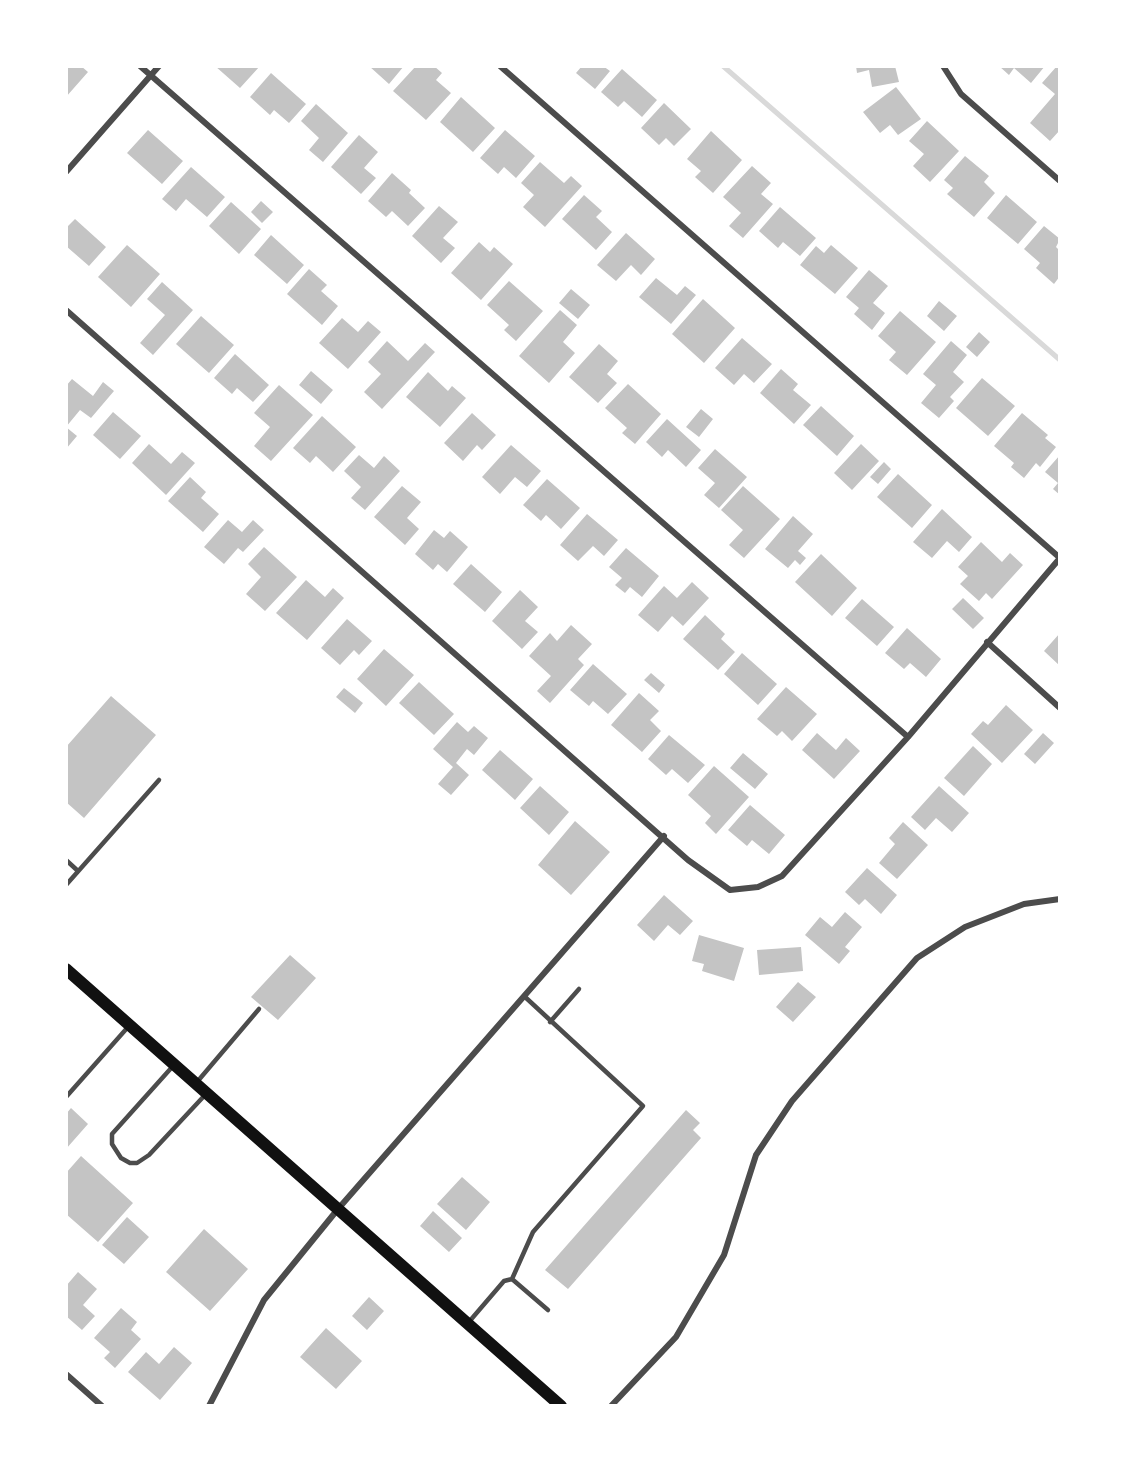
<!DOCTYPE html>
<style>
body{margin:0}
#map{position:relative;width:1126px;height:1472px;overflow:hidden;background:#fff;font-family:"Noto Sans",sans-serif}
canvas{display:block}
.frame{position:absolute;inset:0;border:68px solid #fff;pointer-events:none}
</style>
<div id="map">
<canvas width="1126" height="1472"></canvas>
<div class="frame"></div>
</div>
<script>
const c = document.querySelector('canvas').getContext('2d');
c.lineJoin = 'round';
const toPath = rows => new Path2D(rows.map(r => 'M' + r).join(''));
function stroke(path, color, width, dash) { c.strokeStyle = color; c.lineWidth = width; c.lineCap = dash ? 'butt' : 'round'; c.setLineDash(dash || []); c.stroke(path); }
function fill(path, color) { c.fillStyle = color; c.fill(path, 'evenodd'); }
stroke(toPath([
 [723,66,1060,360]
]), '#d9d9d9', 5);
fill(toPath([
 [66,66,81,66,88,72,66,97],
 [215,66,260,66,240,88],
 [369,66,404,66,389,84],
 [416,66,434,66,442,73,436,80,451,93,426,120,393,91],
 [582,66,603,66,610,71,595,89,576,73],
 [856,66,895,66,899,82,872,87,869,70,857,73],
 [999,66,1045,66,1031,83,1014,68,1009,75],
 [1057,66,1060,68,1060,130,1050,141,1030,123,1055,94,1042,83],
 [622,69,657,100,642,117,624,101,618,107,601,92],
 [271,73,306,104,289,123,274,110,270,115,250,97],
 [896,87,921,119,898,135,890,125,880,133,863,112],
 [461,97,495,128,473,152,440,122],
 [664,103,691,129,674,146,666,138,659,145,641,128],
 [316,104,348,133,323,162,309,150,319,138,301,121],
 [927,121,959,151,930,182,913,166,924,154,909,141],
 [148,130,183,161,162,184,127,153],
 [505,130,535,156,516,178,504,167,498,174,480,158],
 [711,131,742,160,713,193,695,177,701,171,687,159],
 [359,135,378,152,364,168,376,178,361,194,331,167],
 [965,156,989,176,984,182,995,193,974,217,947,194,953,188,944,180],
 [540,162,564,183,571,176,582,186,545,227,523,207,534,195,521,183],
 [752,166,771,183,761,194,773,204,743,238,729,226,741,213,723,197],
 [191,167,225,197,207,217,186,199,176,211,162,199],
 [392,173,411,190,409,193,425,208,408,226,392,211,386,217,368,201],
 [584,195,602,211,596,217,612,232,596,250,562,219],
 [1006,195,1037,222,1018,244,987,218],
 [261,201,273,212,262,223,251,212],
 [231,202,261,229,239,254,209,226],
 [439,206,458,222,443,238,455,248,441,263,412,236],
 [780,207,816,238,800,256,783,242,778,248,759,231],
 [75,219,106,247,89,266,66,246,66,228],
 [1044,226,1060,239,1056,247,1060,251,1060,276,1054,284,1036,268,1040,263,1024,249],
 [626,233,655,259,641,275,631,265,616,281,597,265],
 [271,235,304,265,287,284,254,255],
 [479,242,490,252,494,247,513,264,481,300,451,273],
 [127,245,160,274,131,307,98,277],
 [831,245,858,268,835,294,800,265,816,246,824,253],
 [309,269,327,285,321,291,338,306,322,325,287,294],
 [869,270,888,286,873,303,885,313,872,330,854,314,859,308,846,297],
 [656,278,677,295,685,286,696,295,671,324,639,297],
 [509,281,543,311,516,341,504,330,509,325,487,305],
 [162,282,193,310,153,355,140,343,165,315,147,299],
 [571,289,590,305,578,319,559,303],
 [703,299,735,328,704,363,672,334],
 [939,301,957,316,944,331,927,316],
 [560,310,577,325,563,342,575,353,549,383,519,356],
 [900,311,936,342,907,375,889,360,896,352,878,336],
 [201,316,234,345,209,373,176,344],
 [342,318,358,332,368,321,381,332,348,369,319,343],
 [979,332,990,342,977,357,966,347],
 [742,338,772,364,754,383,744,374,734,385,715,368],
 [387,341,408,361,425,343,435,352,382,409,364,392,381,374,368,362],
 [951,341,967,355,953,372,964,382,950,397,954,401,939,418,921,403,936,385,923,374],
 [599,344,618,361,607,374,617,383,598,403,569,377],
 [235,354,269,385,253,402,237,388,232,394,214,378],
 [781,369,798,384,793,390,811,405,794,424,760,393],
 [311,371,333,390,321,404,299,385],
 [428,372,448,391,452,386,466,398,440,427,406,397],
 [982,378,1015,406,988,436,956,408],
 [72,379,93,396,103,382,114,391,91,418,80,410,66,427,77,436,66,449,66,386],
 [628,384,661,414,635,444,622,433,627,428,605,408],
 [279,385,313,415,271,461,254,446,270,427,254,413],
 [821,406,854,436,837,456,803,425],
 [701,409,713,419,699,437,686,427],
 [113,412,141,436,120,459,93,435],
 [472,413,496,435,482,450,477,445,463,461,444,443],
 [1022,413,1048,435,1045,438,1056,447,1040,467,1036,463,1024,478,1011,467,1014,463,994,446],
 [322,416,356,447,333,472,316,456,310,463,293,448],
 [667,419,701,450,686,467,668,450,662,457,646,442],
 [149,444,171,464,182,452,195,463,166,495,132,463],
 [861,444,879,461,852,490,834,473],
 [511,445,541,471,527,487,515,477,500,494,482,477],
 [715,449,747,477,719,508,704,495,715,483,698,468],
 [359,455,374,468,384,456,400,471,365,510,351,498,361,487,344,471],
 [1060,455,1060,495,1053,489,1058,483,1045,472],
 [884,462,891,469,878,484,870,477],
 [898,474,932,505,912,528,877,497],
 [190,477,206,492,201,498,219,514,203,532,168,501],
 [547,479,580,508,561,529,546,515,541,521,523,505],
 [402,486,421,502,407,518,419,529,405,545,374,517],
 [743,486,780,519,744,558,729,545,743,530,721,510],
 [942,509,972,537,959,552,947,541,932,558,913,542],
 [587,514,618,540,604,556,593,546,578,561,560,545],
 [793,516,813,534,798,551,806,558,800,565,795,560,788,568,765,549],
 [228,520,242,532,253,520,264,530,243,552,238,548,224,564,204,547],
 [434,530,444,538,450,531,468,547,447,572,438,564,433,570,415,554],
 [981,542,1002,562,1010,553,1023,565,992,599,986,593,979,601,960,584,968,576,958,567],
 [264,547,297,577,265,611,246,594,261,577,248,564],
 [626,548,659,576,642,597,630,587,625,593,615,585,622,578,609,567],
 [821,554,857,588,832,616,795,582],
 [471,564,502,592,485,612,453,584],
 [306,580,325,597,333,588,344,598,307,640,276,613],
 [692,582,709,598,683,626,672,616,658,632,638,615,664,586,677,598],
 [520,590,538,607,525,621,538,632,522,649,492,621],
 [963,598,984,618,973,629,952,609],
 [862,599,894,627,877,646,845,618],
 [705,615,725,634,721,639,735,652,718,670,683,639],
 [347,619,372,641,359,655,354,650,340,665,321,648],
 [571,625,592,644,578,659,584,665,550,703,537,691,551,676,529,656,550,633,557,641],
 [907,628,941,659,926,677,910,663,904,669,885,653],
 [1060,633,1060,666,1044,651],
 [384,649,414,675,386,706,357,679],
 [742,653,777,684,758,705,724,674],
 [593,664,627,694,608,714,593,701,589,706,570,690],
 [651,673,665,685,659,693,644,680],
 [419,682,454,714,434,735,399,703],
 [786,687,817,714,792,741,782,731,777,736,757,719],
 [344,688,363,703,355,713,336,697],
 [639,693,659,711,650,720,661,731,642,752,611,725],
 [111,696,156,735,84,818,66,802,66,747],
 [1006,705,1033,730,1002,763,971,734,983,721,988,725],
 [457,722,468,732,474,726,488,738,474,755,467,749,456,763,469,775,451,795,438,784,453,767,433,749],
 [817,733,836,750,846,738,860,751,834,779,802,750],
 [1043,733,1054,743,1035,764,1024,754],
 [669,735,705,765,688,783,672,769,666,775,648,759],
 [973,746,992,764,964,796,944,778],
 [500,750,533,779,515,800,482,770],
 [743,753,768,774,755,789,730,768],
 [714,766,749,797,716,834,705,823,711,816,688,795],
 [540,786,569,812,549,835,520,808],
 [939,786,969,813,952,832,936,818,925,830,911,817],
 [750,805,785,835,769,854,752,840,747,846,728,830],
 [575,821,610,852,571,895,538,865],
 [903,822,928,845,897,879,879,863,895,844,889,838],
 [867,868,897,895,881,914,865,899,859,905,845,892],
 [664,895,693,921,680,935,668,925,654,941,637,925],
 [845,912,862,927,845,947,850,951,839,964,805,935,820,917,832,927],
 [699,935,744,948,734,981,702,971,704,964,692,961],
 [801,947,803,971,759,975,757,950],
 [290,955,316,978,278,1020,251,997],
 [798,982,816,997,793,1022,776,1007],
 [71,1108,88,1124,66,1149,66,1114],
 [686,1110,700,1123,693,1130,701,1138,568,1289,545,1270],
 [81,1156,133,1203,98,1242,66,1214,66,1173],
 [462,1177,490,1202,466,1230,437,1204],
 [433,1211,462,1238,449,1252,420,1226],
 [127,1217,149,1237,124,1264,102,1245],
 [204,1229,248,1269,210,1311,166,1272],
 [78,1272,97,1289,83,1305,95,1316,82,1330,66,1316,66,1286],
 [369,1297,384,1311,367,1330,352,1316],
 [121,1308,137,1322,131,1330,141,1339,115,1368,104,1358,110,1352,94,1338],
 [326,1328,362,1361,336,1389,300,1357],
 [174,1347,192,1363,160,1400,128,1372,146,1352,159,1364]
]), '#c4c4c4');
stroke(toPath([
 [66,860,78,871],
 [66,885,159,780],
 [550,1022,579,989],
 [173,1066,112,1134,112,1144,121,1158,130,1163,137,1163,149,1155,205,1095],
 [197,1082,259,1009],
 [66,1097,128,1027],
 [512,1279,533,1232,643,1106,524,996],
 [468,1323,504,1281,512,1279,548,1310]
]), '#4c4c4c', 4.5);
stroke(toPath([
 [140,66,908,737],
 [500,66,1060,558],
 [943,66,961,94,1060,181],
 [66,172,159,66],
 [66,310,688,860,730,890,758,887,782,876,908,737,1060,558],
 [987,642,1060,708],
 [66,1374,102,1406],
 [209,1406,264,1300,338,1209,664,836],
 [611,1406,676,1337,724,1255,756,1155,792,1101,917,958,965,927,1024,904,1060,899]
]), '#4c4c4c', 6);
stroke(toPath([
 [66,969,561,1406]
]), '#111', 12);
</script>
